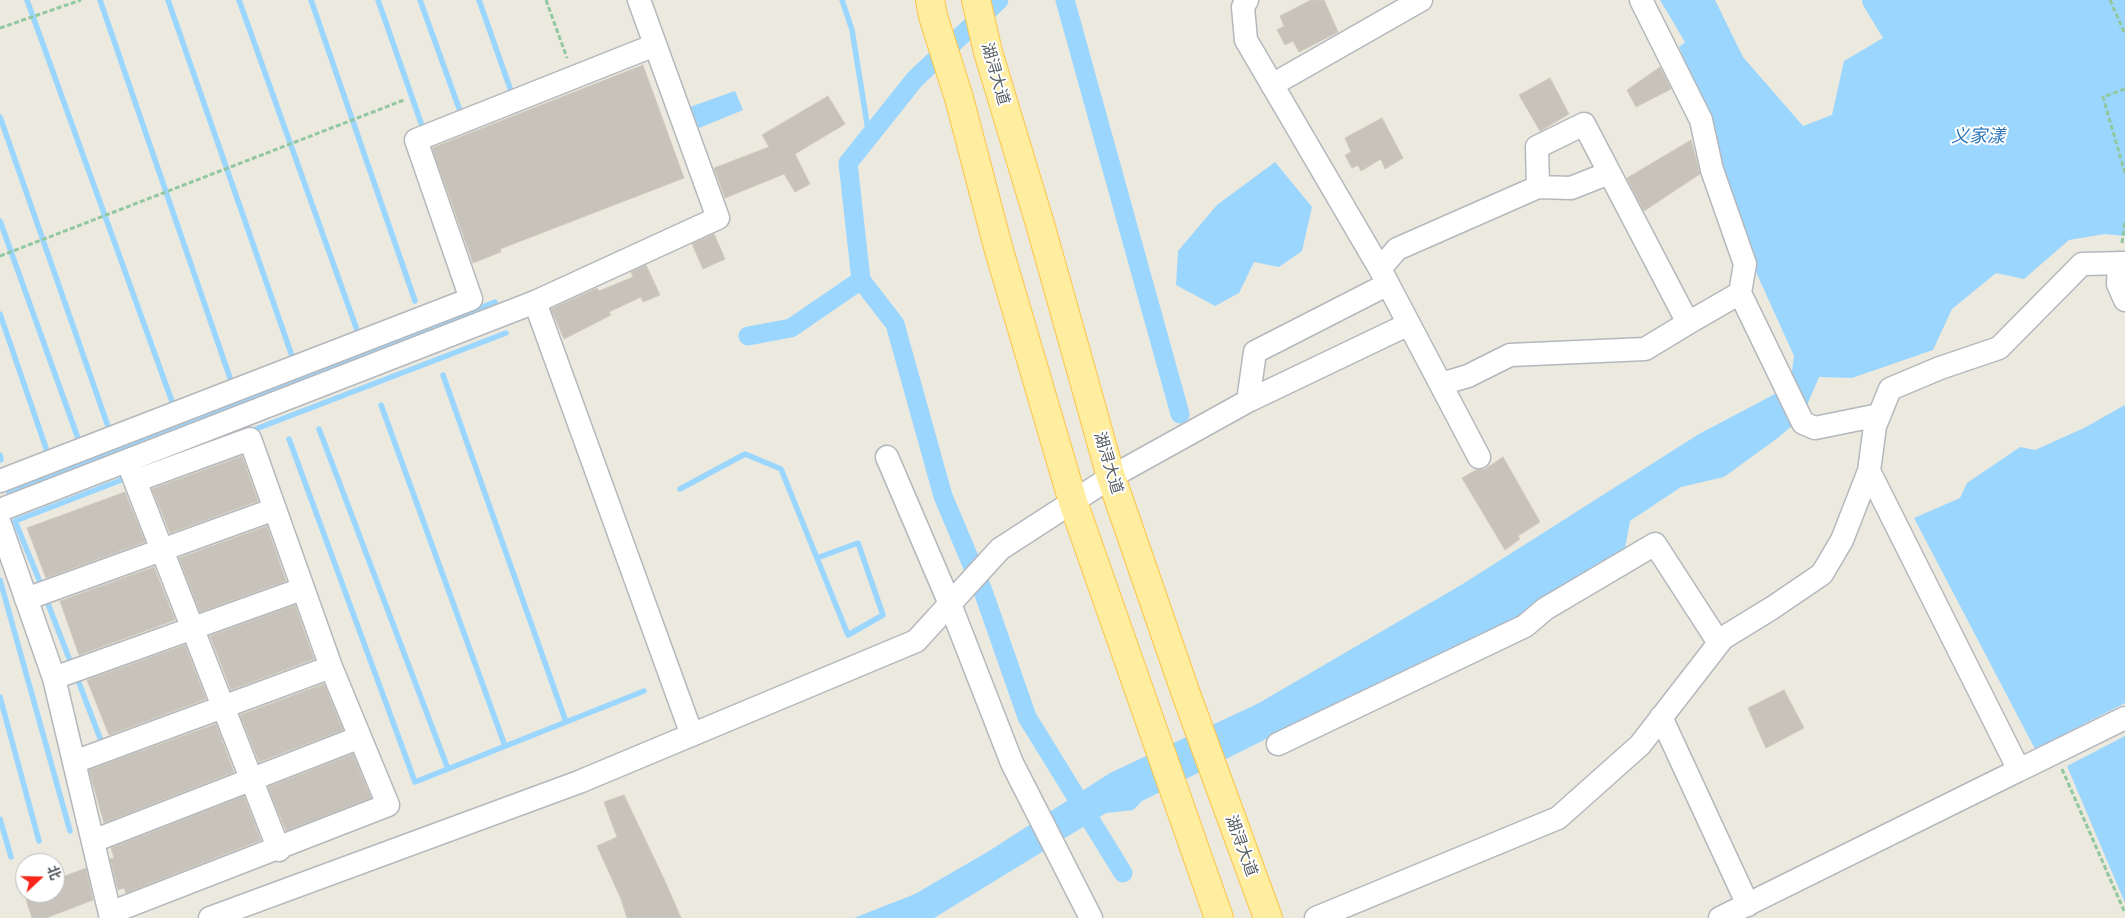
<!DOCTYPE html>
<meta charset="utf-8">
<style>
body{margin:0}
#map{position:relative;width:2125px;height:918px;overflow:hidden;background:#ece9de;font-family:Rubik,"Noto Sans SC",sans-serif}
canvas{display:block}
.north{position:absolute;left:15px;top:853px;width:50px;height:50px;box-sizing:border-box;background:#fff;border:1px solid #bcbec0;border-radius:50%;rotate:69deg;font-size:14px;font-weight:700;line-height:20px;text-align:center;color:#575c61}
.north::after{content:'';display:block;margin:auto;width:18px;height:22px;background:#f7251a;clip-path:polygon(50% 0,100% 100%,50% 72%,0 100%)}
</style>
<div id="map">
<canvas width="2125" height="918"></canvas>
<div class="north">北</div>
</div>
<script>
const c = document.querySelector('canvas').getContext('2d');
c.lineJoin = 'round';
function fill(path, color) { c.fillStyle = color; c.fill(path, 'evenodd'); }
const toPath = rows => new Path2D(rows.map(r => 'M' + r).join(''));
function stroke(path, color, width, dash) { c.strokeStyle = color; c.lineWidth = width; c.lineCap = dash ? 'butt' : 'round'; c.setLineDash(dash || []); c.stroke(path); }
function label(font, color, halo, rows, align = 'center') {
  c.font = font + ' Rubik,"Noto Sans SC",sans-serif'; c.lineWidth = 4; c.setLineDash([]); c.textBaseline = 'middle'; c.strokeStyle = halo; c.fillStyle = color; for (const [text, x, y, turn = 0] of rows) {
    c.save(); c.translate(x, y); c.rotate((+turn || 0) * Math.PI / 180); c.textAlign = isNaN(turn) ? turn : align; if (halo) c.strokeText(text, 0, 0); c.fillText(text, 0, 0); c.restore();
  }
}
fill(toPath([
 [1660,0,1715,0,1743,57,1803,126,1832,115,1844,61,1883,38,1863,5,1862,0,2125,0,2125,236,2105,234,2069,240,2024,279,1996,273,1952,309,1933,350,1852,378,1819,377,1802,417,1779,437,1724,477,1681,487,1630,521,1623,559,1465,646,1460,644,1358,693,1142,801,1133,810,1106,813,934,918,854,918,915,894,989,851,1110,773,1259,703,1461,585,1699,434,1790,386,1794,356,1751,261,1726,191,1708,114,1679,47,1685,42],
 [735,91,743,110,699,128,690,107],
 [1275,162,1312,207,1302,251,1279,267,1254,262,1239,293,1215,306,1176,285,1178,251,1217,205],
 [2125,405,2125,703,2035,749,1914,518,1960,498,1967,483,2020,447,2035,450,2084,428],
 [2125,736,2125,903,2067,766]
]), '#9bd6ff');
stroke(toPath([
 [27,0,174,407],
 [100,0,230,378],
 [168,0,292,356],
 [239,0,357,330],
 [311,0,415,301],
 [378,0,421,123],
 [420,0,460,111],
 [479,0,511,91],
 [842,0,852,30,869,136],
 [0,117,110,432],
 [0,221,79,441],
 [0,314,48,454],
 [443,375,566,722],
 [381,405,505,746],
 [319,429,448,769],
 [248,432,506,333],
 [289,439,415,782,644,691],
 [0,455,1,460],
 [680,489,745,454,781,469,848,635,883,615,858,543,817,558],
 [9,493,495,302],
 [0,580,70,831],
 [42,587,15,521,129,477],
 [45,596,72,666],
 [76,675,103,746],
 [0,697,39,841],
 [0,819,11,857]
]), '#9bd6ff', 5.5);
stroke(toPath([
 [1065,0,1180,414],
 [861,280,895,324,943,496,983,591,1027,717,1123,873],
 [748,336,791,328,861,280,848,163,915,79,999,0]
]), '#9bd6ff', 19);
const building = toPath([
 [1311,0,1324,0,1338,32,1299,52,1293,41,1285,45,1277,30,1284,26,1280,16,1311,0],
 [643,65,684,178,500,249,501,252,473,263,432,148,643,65],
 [1660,67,1671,89,1636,107,1627,90,1660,67],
 [1550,78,1569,114,1540,131,1519,95,1550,78],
 [828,96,845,124,795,154,810,184,795,192,784,174,725,198,714,168,769,147,762,135,828,96],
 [1382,118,1403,158,1385,169,1381,159,1361,171,1358,165,1352,168,1345,155,1351,152,1345,138,1382,118],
 [1691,140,1700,174,1644,211,1627,178,1691,140],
 [714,234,725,259,703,269,692,244,714,234],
 [646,265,660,295,643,302,641,297,609,312,611,315,564,339,551,309,597,288,599,291,633,277,631,272,646,265],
 [242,456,258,501,170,533,152,489,242,456],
 [1503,457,1540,522,1518,536,1520,539,1505,550,1462,478,1476,470,1485,469,1503,457],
 [125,492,145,542,46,578,27,528,125,492],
 [267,526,286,581,200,612,179,558,267,526],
 [154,567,175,620,79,655,60,601,154,567],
 [295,605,314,659,231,690,210,636,295,605],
 [185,645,206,699,109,735,87,680,185,645],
 [324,684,343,730,259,762,240,715,324,684],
 [1784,690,1804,728,1766,748,1748,708,1784,690],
 [216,724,234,772,104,823,89,770,216,724],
 [353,754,371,798,286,831,268,787,353,754],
 [624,795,664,879,681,918,627,918,621,899,597,846,617,837,604,802,624,795],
 [244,796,261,840,126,893,124,888,118,890,110,859,114,858,111,848,244,796],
 [86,868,93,900,46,918,32,918,24,893,55,893,55,880,86,868]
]);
fill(building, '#c7c3bb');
stroke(building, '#d1cabc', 1);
const minor = toPath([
 [1247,0,1243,7,1246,40,1380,269,1479,457],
 [1641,0,1701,120,1712,170,1745,264,1740,293],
 [1272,85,1421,0],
 [1538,187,1571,188,1609,173],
 [2119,263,2118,284,2125,300],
 [1380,269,1397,249,1538,187,1537,147,1584,124,1688,323,1645,349,1510,355,1468,376,1441,384],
 [535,302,692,735],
 [1688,323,1740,293,1803,423,1815,428,1879,415],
 [1248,401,1255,352,1388,284],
 [887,457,950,604,1012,763,1091,918],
 [130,468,279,850],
 [1869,471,2019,770,2125,718],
 [0,481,471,299,416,140,655,45],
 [0,510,535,302,718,218,639,0],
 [0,524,54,678,111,918],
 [26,599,275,509],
 [54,678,302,589],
 [1661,717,1748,905],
 [1278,744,1525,626,1545,609,1655,544,1719,643],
 [74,762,331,667],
 [93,841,358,738],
 [110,913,388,805,331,667,250,439,135,481],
 [210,918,579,782,916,641,1000,549,1111,477,1248,401,1409,324],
 [1316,918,1558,818,1640,745,1723,638,1772,608,1822,574,1842,540,1869,471,1875,426,1890,389,1940,368,1999,348,2082,264,2125,263],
 [1720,918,2019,770]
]);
const major = toPath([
 [930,0,933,16,959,98,998,247,1073,502,1219,918],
 [976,0,988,52,1040,224,1111,477,1186,694,1268,918]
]);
stroke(minor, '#b4b8bd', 25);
stroke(major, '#fcc547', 30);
stroke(toPath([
 [546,0,567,58],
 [2110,0,2125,34],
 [0,28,81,0],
 [2125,89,2103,97,2125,173],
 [2122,243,2125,221],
 [0,256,404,100],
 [2062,769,2125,913]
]), '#91c89f', 3, [5, 2.5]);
stroke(minor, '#fff', 22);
stroke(major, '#ffeda0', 28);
label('16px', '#575c61', '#fff', [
 ["湖浔大道",995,74,74],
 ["湖浔大道",1108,463,73],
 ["湖浔大道",1241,846,70]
]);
label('italic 18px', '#3177b8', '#fff', [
 ["义家漾",1978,137]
]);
</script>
